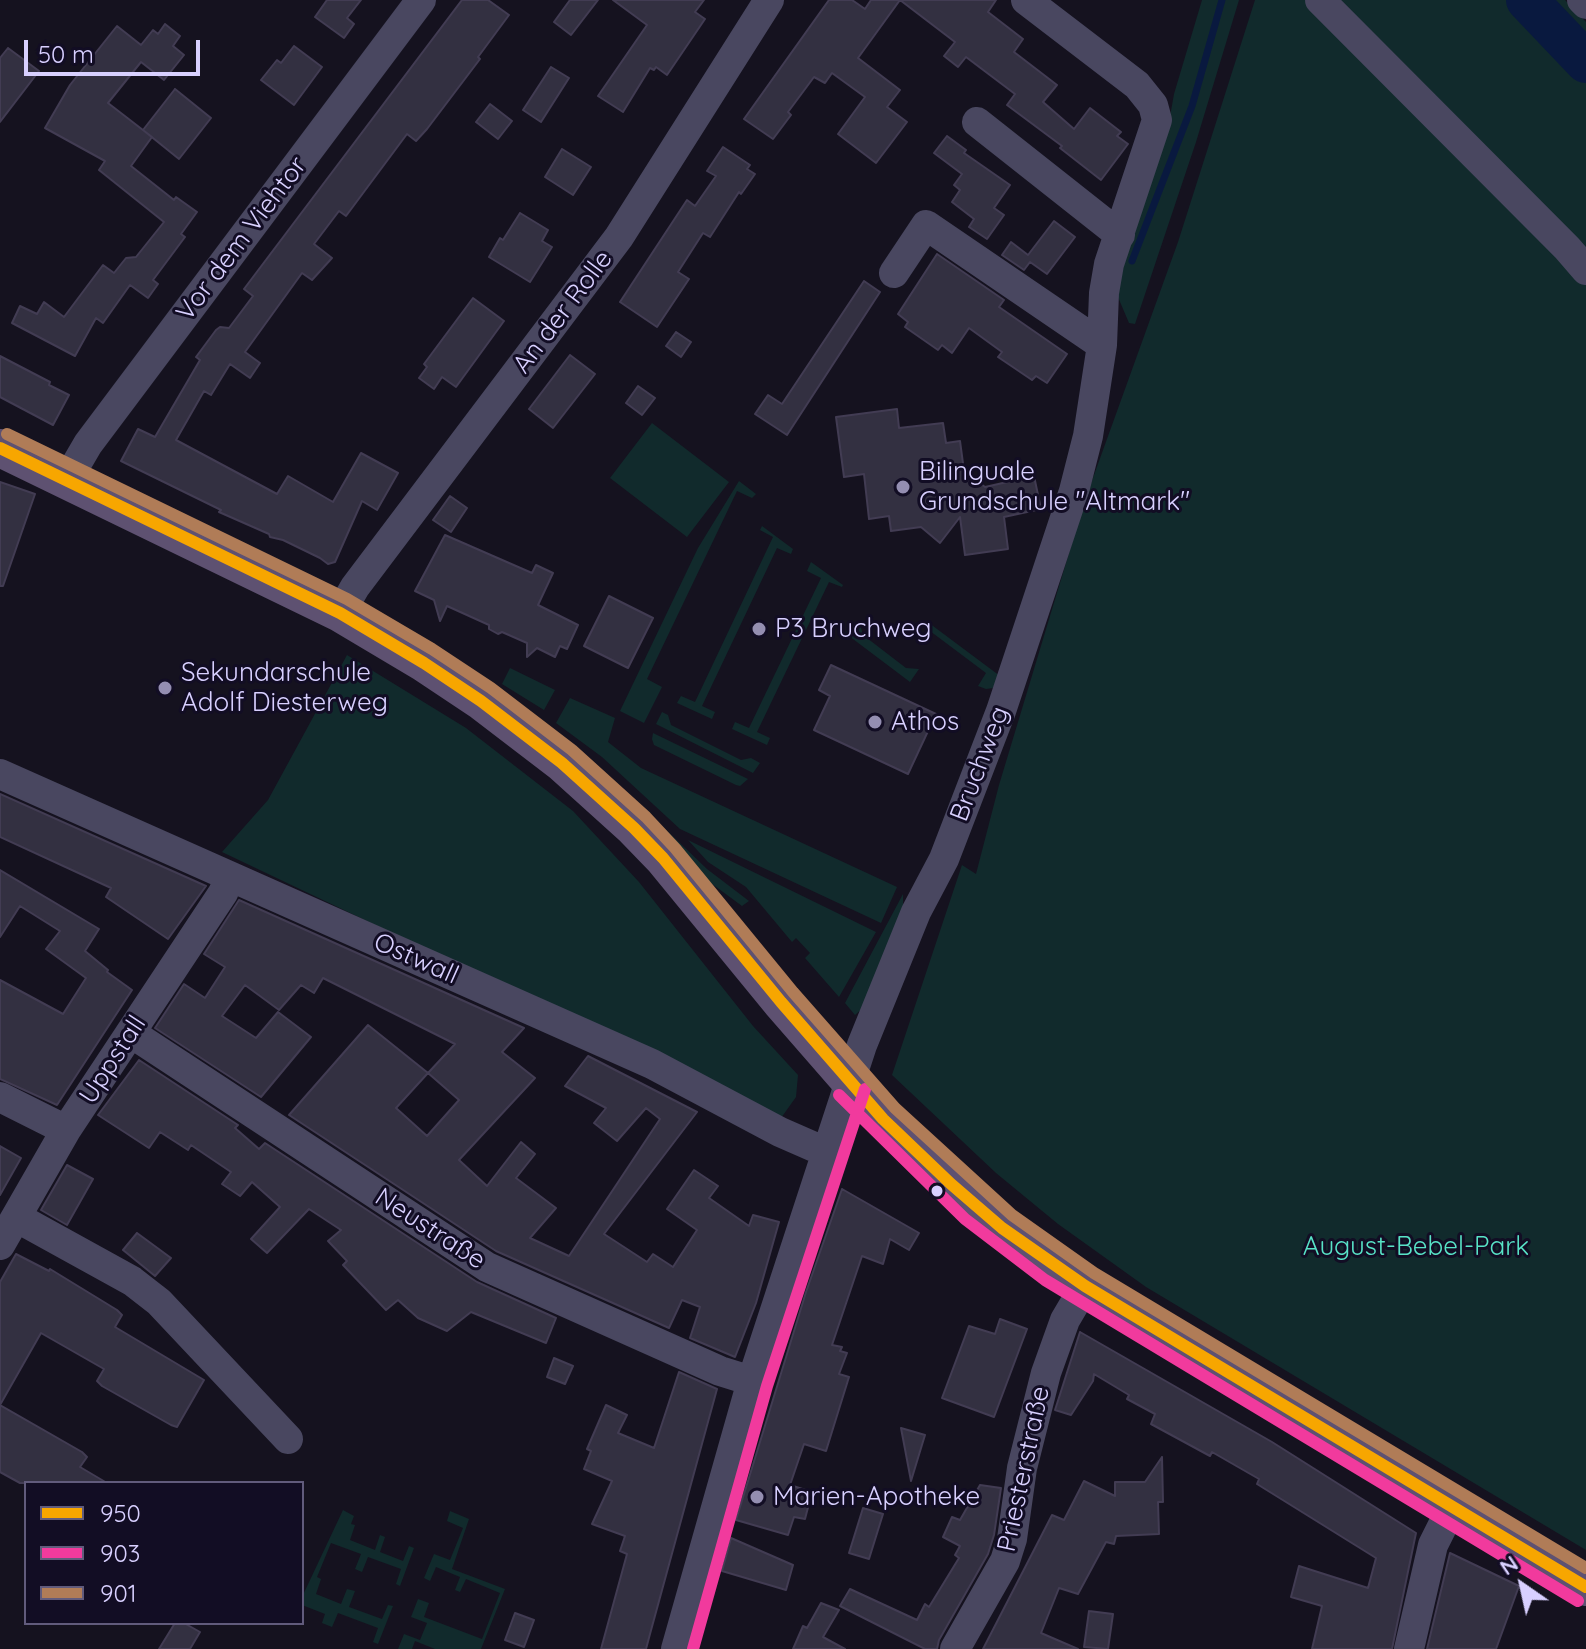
<!DOCTYPE html>
<meta charset="utf-8">
<style>
body{margin:0}
#map{position:relative;width:1586px;height:1649px;overflow:hidden;background:#15121f;font-family:Quicksand,sans-serif}
canvas{display:block}
.legend{position:absolute;left:24px;top:1481px;width:280px;height:144px;box-sizing:border-box;background:#120d24;border:2px solid #615b7c;margin:0;padding:10px 14px;list-style:none;font-size:24px;color:#d8d0ff}
.legend li{display:flex;align-items:center;gap:16px;height:40px}
.legend b{width:40px;border:2px solid #615b7c}
.north{position:absolute;left:1482px;top:1545px;width:80px;height:80px;-webkit-text-stroke:6px #120d24;paint-order:stroke;rotate:326deg;font-size:22px;font-weight:700;line-height:32px;text-align:center;color:#d8d0ff}
.north::after{content:'';display:block;margin:auto;width:28px;height:36px;background:#d8d0ff;clip-path:polygon(50% 0,100% 100%,50% 72%,0 100%)}
.scale{position:absolute;left:24px;top:40px;width:176px;height:36px;box-sizing:border-box;border:4px solid #d8d0ff;border-top:0;padding-left:10px;font-size:24px;line-height:28px;white-space:nowrap;color:#d8d0ff;-webkit-text-stroke:6px #120d24;paint-order:stroke}
</style>
<div id="map">
<canvas width="1586" height="1649"></canvas>
<ul class="legend">
<li><b style="height:10px;background:#f7a600"></b>950</li>
<li><b style="height:10px;background:#f13a9d"></b>903</li>
<li><b style="height:10px;background:#b07c57"></b>901</li>
</ul>
<div class="north">N</div>
<div class="scale">50 m</div>
</div>
<script>
const c = document.querySelector('canvas').getContext('2d');
c.lineJoin = 'round';
function fill(path, color) { c.fillStyle = color; c.fill(path, 'evenodd'); }
const toPath = rows => new Path2D(rows.map(r => 'M' + r).join(''));
function stroke(path, color, width, dash) { c.strokeStyle = color; c.lineWidth = width; c.lineCap = dash ? 'butt' : 'round'; c.setLineDash(dash || []); c.stroke(path); }
function label(font, color, halo, rows, align = 'center') {
  c.font = font + ' Quicksand,sans-serif'; c.lineWidth = 6; c.setLineDash([]); c.textBaseline = 'middle'; c.strokeStyle = halo; c.fillStyle = color; for (const [text, x, y, turn = 0] of rows) {
    c.save(); c.translate(x, y); c.rotate((+turn || 0) * Math.PI / 180); c.textAlign = isNaN(turn) ? turn : align; if (halo) c.strokeText(text, 0, 0); c.fillText(text, 0, 0); c.restore();
  }
}
fill(toPath([
 [1202,0,1239,0,1196,142,1135,324,1129,323,1112,283,1169,122,1174,94],
 [1255,0,1305,0,1586,281,1586,1550,1146,1287,1058,1224,996,1173,892,1075,962,865,976,874,999,785,1085,500,1178,242],
 [1334,0,1565,0,1586,22,1586,262],
 [652,423,729,482,687,537,610,478],
 [739,481,756,494,752,498,737,491,647,679,662,687,644,723,620,711,698,548],
 [762,526,793,549,791,554,777,548,702,706,715,712,712,719,677,703,681,696,695,702,773,537,760,530],
 [811,562,843,585,842,587,829,582,757,732,770,738,767,745,732,729,735,722,749,728,821,578,807,571],
 [852,623,860,624,863,635,906,668,919,669,910,682,845,633],
 [929,623,1000,676,993,688,986,689,978,686,986,673,926,628],
 [347,655,466,728,573,811,639,882,753,1026,798,1075,796,1097,781,1118,222,852,268,800],
 [510,668,555,690,544,710,502,684],
 [570,698,615,718,608,742,641,768,897,887,881,923,680,829,602,757,556,723],
 [662,712,668,715,671,725,741,760,751,758,760,763,753,773,656,724],
 [550,729,635,800,707,869,749,901,742,906,700,875,547,733],
 [653,733,748,779,740,786,736,785,654,745,652,739],
 [688,840,876,932,839,997,805,958,810,953,796,938,792,942,746,887,708,862],
 [903,894,903,906,863,1008,855,1015,845,1003],
 [343,1510,354,1516,351,1524,355,1525,350,1540,375,1550,380,1535,385,1537,380,1552,403,1561,409,1546,414,1548,400,1586,396,1584,401,1569,368,1557,362,1572,355,1569,361,1554,331,1543,317,1577,321,1579,316,1594,341,1604,347,1589,355,1591,349,1607,382,1619,388,1605,393,1606,378,1644,373,1642,378,1628,338,1613,332,1627,322,1623,325,1614,302,1605,302,1597],
 [450,1511,469,1519,452,1569,505,1589,481,1649,435,1649,415,1641,412,1649,398,1649,404,1634,420,1640,427,1623,411,1617,418,1599,429,1603,424,1617,482,1639,500,1593,466,1579,460,1592,455,1590,460,1577,436,1567,430,1581,424,1578,434,1554,450,1560,463,1528,447,1521]
]), '#112a2c');
stroke(toPath([
 [1132,261,1192,106,1222,0]
]), '#09193f', 7);
stroke(toPath([
 [1527,0,1586,62]
]), '#09193f', 42);
const building = toPath([
 [327,0,361,0,347,18,354,24,344,38,315,17,327,0],
 [462,0,488,0,509,15,478,57,480,59,427,129,416,141,407,134,346,216,339,211,314,244,332,258,312,280,302,273,245,352,260,363,250,378,230,364,211,395,204,391,176,440,277,494,288,476,333,502,361,453,398,473,377,510,362,501,335,562,328,564,320,558,283,540,270,537,269,534,219,512,221,510,121,461,138,429,155,437,200,360,196,357,216,330,220,327,229,328,253,296,244,289,462,0],
 [570,0,598,0,571,35,554,22,570,0],
 [613,0,704,0,695,12,705,19,667,75,656,67,654,70,650,68,623,112,598,96,647,25,613,0],
 [829,0,852,0,865,9,871,0,996,0,988,12,1023,39,1014,52,1057,85,1043,102,1074,129,1090,108,1121,132,1117,136,1128,144,1101,180,1060,148,1062,146,1007,105,1015,94,966,57,958,67,944,56,955,42,900,0,858,58,900,90,887,107,907,122,876,163,838,134,865,97,832,73,825,83,814,77,788,112,791,115,773,139,744,119,829,0],
 [165,24,180,36,173,46,184,55,164,80,141,62,108,103,152,137,131,166,174,200,176,197,197,212,181,234,185,237,153,280,158,284,148,298,130,285,103,323,96,318,75,356,12,323,20,306,37,314,44,302,64,317,103,265,114,273,126,258,136,257,164,222,99,170,105,161,45,128,70,85,117,26,141,45,153,30,158,34,165,24],
 [294,46,322,67,294,105,261,80,277,60,281,63,294,46],
 [8,48,39,71,0,122,0,58,8,48],
 [551,67,569,78,541,122,523,110,551,67],
 [175,89,211,118,179,159,143,130,175,89],
 [490,104,512,121,498,139,476,122,490,104],
 [947,136,966,150,964,153,1010,185,994,208,1004,215,987,239,969,227,974,219,952,202,960,190,954,185,962,174,934,153,947,136],
 [723,147,750,165,747,169,755,174,741,194,739,192,710,237,703,233,678,272,689,279,657,327,620,302,687,200,695,206,716,176,707,171,723,147],
 [562,149,591,167,573,195,545,177,562,149],
 [520,213,548,230,542,241,552,247,530,282,489,257,500,238,503,240,520,213],
 [1054,221,1075,237,1047,274,1030,262,1024,270,1002,255,1011,242,1028,255,1054,221],
 [937,254,1004,300,999,307,1067,354,1047,383,1036,376,1032,380,998,357,1002,352,969,328,952,353,942,345,938,350,905,327,908,322,898,314,937,254],
 [864,281,880,292,787,435,755,414,768,395,782,404,864,281],
 [473,298,504,321,456,387,442,377,434,389,419,378,427,367,424,364,473,298],
 [676,332,691,342,681,357,666,346,676,332],
 [570,355,595,374,553,428,529,409,570,355],
 [0,356,50,382,49,385,69,395,53,425,0,397,0,356],
 [638,386,655,398,642,415,626,403,638,386],
 [897,409,899,428,943,423,946,443,960,441,964,471,985,487,1034,476,1041,509,1004,517,1008,549,965,555,960,517,940,543,921,527,891,531,889,516,869,519,864,474,844,477,836,417,897,409],
 [0,482,35,494,3,586,0,586,0,482],
 [450,496,467,508,451,532,433,520,450,496],
 [445,535,532,573,536,565,553,573,538,605,578,625,567,649,560,646,555,657,537,648,527,657,527,643,502,632,498,634,489,629,489,625,447,606,440,621,434,600,415,591,445,535],
 [609,596,653,618,628,668,584,646,609,596],
 [831,665,936,714,908,774,814,730,830,696,819,690,831,665],
 [0,794,206,886,168,939,106,897,111,888,0,837,0,794],
 [0,870,99,929,85,951,108,970,107,972,132,990,57,1105,0,1079,0,980,63,1014,86,978,46,949,60,931,20,906,0,937,0,870],
 [239,900,524,1028,502,1052,535,1078,459,1160,487,1186,521,1142,535,1154,516,1178,556,1208,530,1238,569,1256,660,1119,646,1108,617,1141,594,1123,606,1108,565,1086,588,1056,697,1112,604,1234,647,1262,653,1254,673,1267,697,1230,667,1209,694,1170,718,1186,709,1198,749,1226,753,1215,779,1222,756,1303,735,1357,690,1338,700,1307,682,1300,669,1328,496,1251,289,1115,368,1025,428,1073,455,1044,323,978,314,993,301,985,279,1010,245,985,222,1016,256,1038,278,1012,311,1037,261,1097,155,1028,184,984,205,998,225,967,204,954,239,900],
 [428,1073,459,1100,427,1136,396,1108,428,1073],
 [139,1060,238,1125,235,1128,259,1149,265,1143,477,1282,556,1318,546,1343,471,1312,447,1331,418,1318,398,1300,386,1310,343,1265,347,1261,328,1241,341,1230,309,1209,267,1253,251,1239,280,1207,252,1182,240,1196,222,1184,231,1172,191,1145,188,1150,160,1132,149,1148,98,1115,139,1060],
 [0,1146,21,1158,0,1195,0,1146],
 [67,1165,93,1179,67,1225,41,1210,67,1165],
 [842,1189,919,1233,909,1250,890,1239,883,1264,862,1256,832,1345,842,1347,840,1351,847,1353,839,1374,849,1377,826,1451,804,1444,790,1485,812,1492,805,1519,794,1517,788,1535,736,1520,806,1292,842,1189],
 [137,1233,171,1258,155,1276,123,1250,137,1233],
 [16,1254,49,1271,50,1269,117,1310,122,1315,115,1327,204,1380,177,1427,171,1425,102,1386,97,1381,104,1369,41,1333,0,1405,82,1452,87,1457,80,1467,107,1483,20,1483,0,1472,0,1282,16,1254],
 [1000,1319,1027,1329,994,1417,942,1398,969,1326,995,1334,1000,1319],
 [1080,1332,1272,1442,1416,1533,1392,1649,1312,1649,1322,1606,1291,1597,1299,1566,1368,1588,1376,1558,1257,1484,1259,1479,1212,1452,1210,1456,1151,1424,1155,1414,1127,1399,1129,1395,1094,1374,1093,1381,1071,1415,1055,1410,1080,1332],
 [554,1358,573,1366,565,1384,547,1377,554,1358],
 [679,1372,717,1389,650,1634,646,1649,601,1649,627,1554,620,1551,625,1536,592,1524,612,1481,584,1469,591,1451,587,1449,606,1405,627,1415,618,1433,654,1448,679,1372],
 [901,1428,925,1435,911,1481,901,1428],
 [1162,1457,1163,1502,1158,1502,1159,1534,1116,1536,1114,1544,1106,1542,1078,1594,1059,1588,1041,1633,1078,1649,983,1649,1052,1515,1064,1520,1084,1481,1115,1496,1115,1482,1145,1482,1162,1457],
 [980,1485,1001,1488,994,1535,988,1554,939,1640,937,1649,925,1649,840,1606,850,1589,917,1620,925,1604,929,1607,959,1558,955,1555,960,1546,943,1537,952,1517,960,1520,980,1485],
 [863,1508,883,1514,869,1559,849,1553,863,1508],
 [731,1538,793,1565,786,1590,722,1571,731,1538],
 [1450,1553,1519,1586,1496,1649,1427,1649,1450,1553],
 [821,1603,839,1610,823,1637,845,1649,793,1649,803,1626,807,1628,821,1603],
 [1089,1611,1113,1614,1108,1649,1084,1647,1089,1611],
 [515,1613,534,1620,524,1647,505,1640,515,1613],
 [175,1623,184,1623,200,1632,190,1649,159,1649,175,1623]
]);
fill(building, '#333041');
stroke(building, '#423c53', 2);
stroke(toPath([
 [1320,0,1567,248,1586,270],
 [1582,0,1586,4],
 [977,122,1120,235],
 [894,273,926,225,1102,345],
 [67,480,88,444,421,0],
 [340,613,355,587,619,237,769,0],
 [0,774,652,1064,780,1132,828,1153],
 [131,1033,487,1267,720,1371,752,1381],
 [0,1097,66,1130],
 [16,1217,132,1281,159,1302,288,1439],
 [0,1245,66,1130,223,893,230,877],
 [676,1649,752,1381,862,1045,916,912,944,859,1001,711,1074,491,1088,436,1102,345,1104,293,1109,264,1157,120,1153,105,1137,85,1026,0],
 [955,1649,1005,1561,1012,1539,1022,1468,1046,1373,1065,1320,1085,1286],
 [1409,1649,1433,1545,1452,1507]
]), '#494760', 30);
stroke(toPath([
 [0,448,340,613,424,663,481,701,562,763,634,828,663,858,781,1002,883,1119,951,1184,1002,1228,1085,1286,1586,1587]
]), '#5e5171', 38);
stroke(toPath([
 [0,448,340,613,424,663,481,701,562,763,634,828,663,858,781,1002,883,1119,951,1184,1002,1228,1085,1286,1586,1587]
]), '#f7a600', 12);
stroke(toPath([
 [839,1095,965,1219,1045,1280,1578,1601],
 [693,1649,767,1386,865,1089]
]), '#f13a9d', 12);
stroke(toPath([
 [7,434,347,599,432,649,491,688,572,750,646,817,675,848,793,992,895,1108,1012,1215,1094,1273,1586,1568]
]), '#b07c57', 12);
for (const [x, y, r, color] of [
 [903,487,8,"#948eb1"],
 [759,629,8,"#948eb1"],
 [165,688,8,"#948eb1"],
 [875,722,8,"#948eb1"],
 [937,1191,7,"#d8d0ff"],
 [757,1497,8,"#948eb1"]
]) { const dot = new Path2D(); dot.arc(x, y, r, 0, 2 * Math.PI); c.fillStyle = color; c.fill(dot); stroke(dot, '#120d24', 3); }
label('26px', '#d8d0ff', '#120d24', [
 ["Vor dem Viehtor",242,239,-53],
 ["An der Rolle",563,312,-53],
 ["Bruchweg",980,764,-69],
 ["Ostwall",416,959,24],
 ["Uppstall",113,1060,-57],
 ["Neustraße",430,1229,33],
 ["Priesterstraße",1024,1469,-78]
]);
label('26px', '#d8d0ff', '#120d24', [
 ["Bilinguale",919,472],
 ["Grundschule \"Altmark\"",919,502],
 ["P3 Bruchweg",775,629],
 ["Sekundarschule",181,673],
 ["Adolf Diesterweg",181,703],
 ["Athos",891,722],
 ["Marien-Apotheke",773,1497]
], 'left');
label('26px', '#58e3c7', '#120d24', [
 ["August-Bebel-Park",1416,1247]
]);
</script>
